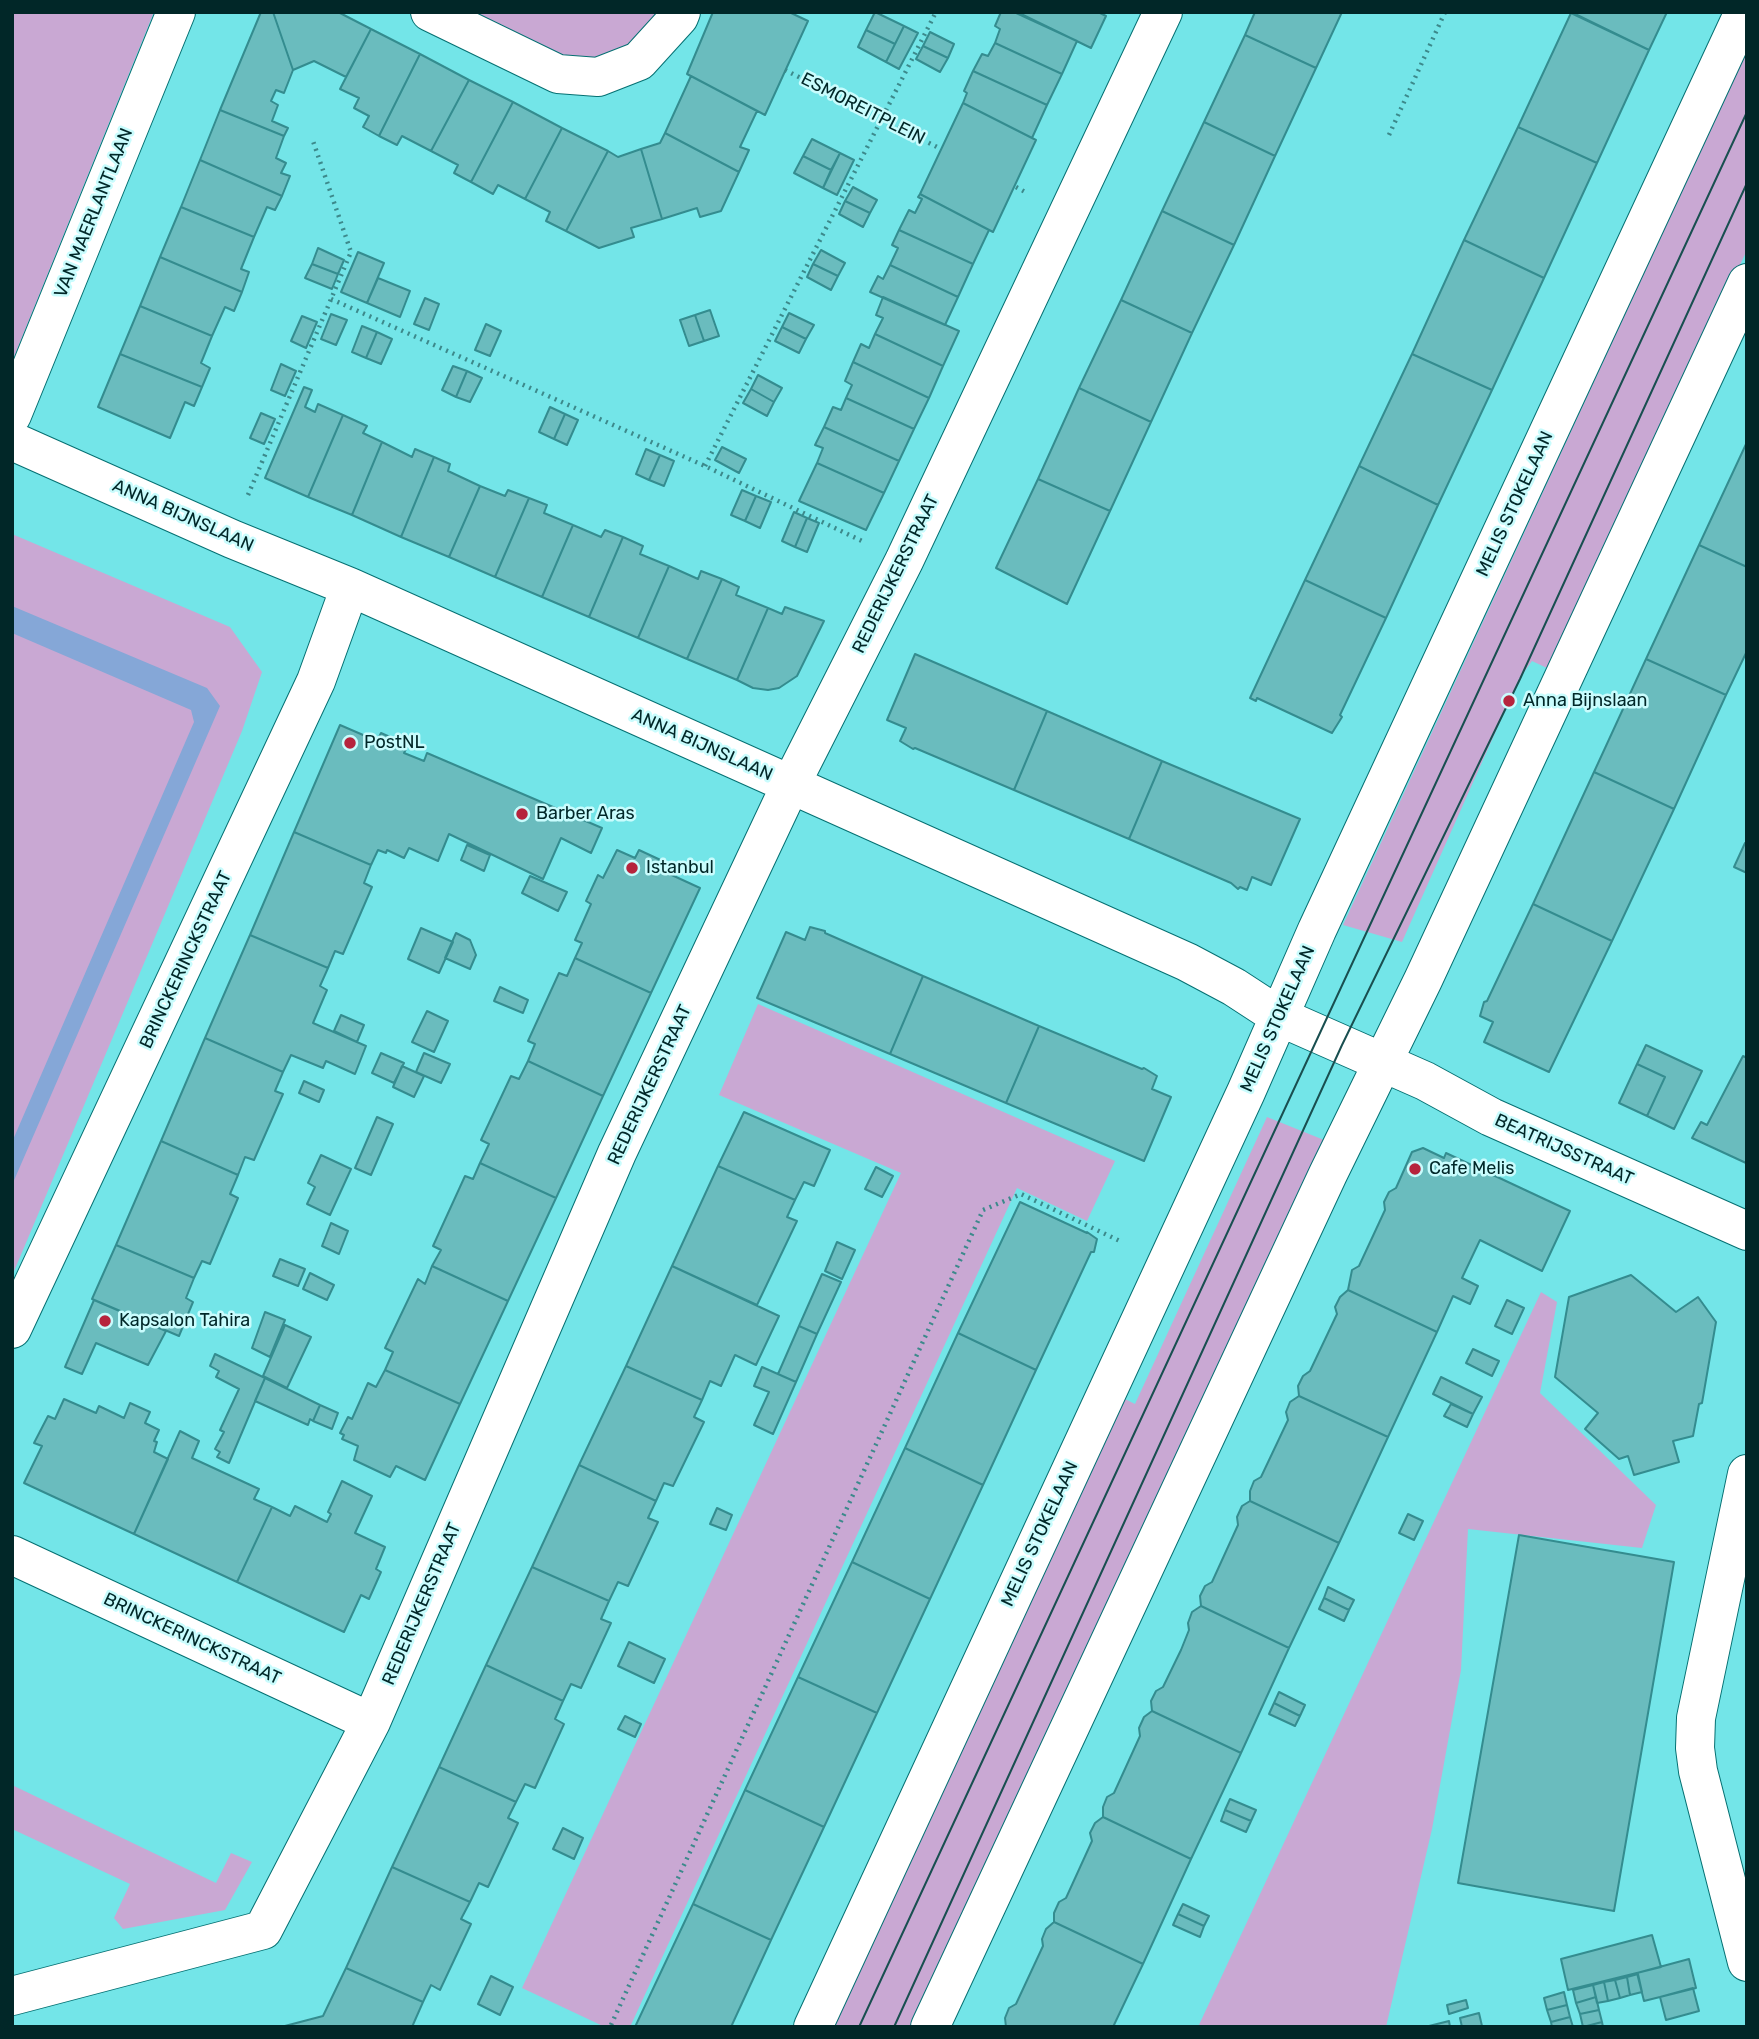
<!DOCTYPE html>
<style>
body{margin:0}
#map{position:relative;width:1759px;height:2039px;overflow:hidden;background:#73e5e8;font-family:Rubik,sans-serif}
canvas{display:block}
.frame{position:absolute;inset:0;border:14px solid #012728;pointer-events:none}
</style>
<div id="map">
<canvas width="1759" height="2039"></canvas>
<div class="frame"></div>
</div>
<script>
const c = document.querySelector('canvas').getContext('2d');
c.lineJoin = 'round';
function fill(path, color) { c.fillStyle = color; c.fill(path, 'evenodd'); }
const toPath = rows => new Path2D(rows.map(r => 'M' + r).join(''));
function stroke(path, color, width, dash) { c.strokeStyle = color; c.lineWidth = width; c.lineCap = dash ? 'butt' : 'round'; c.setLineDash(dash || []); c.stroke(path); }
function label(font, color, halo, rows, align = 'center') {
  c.font = font + ' Rubik,sans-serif'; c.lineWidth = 5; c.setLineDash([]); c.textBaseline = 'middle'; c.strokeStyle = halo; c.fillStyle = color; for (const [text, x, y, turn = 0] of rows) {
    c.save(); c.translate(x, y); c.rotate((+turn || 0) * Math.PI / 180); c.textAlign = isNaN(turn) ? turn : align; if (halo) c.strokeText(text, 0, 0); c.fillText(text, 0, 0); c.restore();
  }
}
fill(toPath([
 [12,12,154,12,12,362],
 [460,12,670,12,633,52,561,63],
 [1747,50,1747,250,1549,669,1532,661,1519,679,1402,942,1343,925],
 [12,534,230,627,262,672,242,731,12,1276],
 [758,1004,1115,1161,1087,1221,1017,1188,630,2027,605,2027,522,1988,901,1173,719,1095],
 [1267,1117,1324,1140,912,2027,825,2027,1119,1396,1135,1404],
 [1541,1292,1557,1302,1540,1393,1656,1505,1642,1548,1468,1529,1461,1670,1432,1829,1386,2027,1198,2027],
 [12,1785,216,1883,231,1853,252,1862,225,1910,123,1929,114,1918,130,1884,12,1829]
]), '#c9a8d3');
fill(toPath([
 [12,606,207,688,220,706,12,1185,12,1142,194,722,191,710,12,633]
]), '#85a7d7');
const building = toPath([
 [261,12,273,12,293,70,284,93,276,90,271,101,278,105,272,121,288,128,284,136,220,110,261,12],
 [273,12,338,12,371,29,346,77,314,61,293,70,273,12],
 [713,12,789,12,808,21,765,115,687,74,713,12],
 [875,12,904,26,895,44,866,30,875,12],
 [1001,12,1014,12,1077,41,1062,74,995,43,1000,29,995,26,1001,12],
 [1017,12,1098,12,1106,16,1091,48,1017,12],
 [1255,12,1342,12,1316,68,1245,35,1255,12],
 [1571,12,1667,12,1649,50,1571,12],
 [1571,13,1649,50,1597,163,1518,127,1571,13],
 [904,26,918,33,899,69,886,62,904,26],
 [371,29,420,54,379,136,363,127,369,116,354,108,359,98,340,89,371,29],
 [866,30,895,44,886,62,858,47,866,30],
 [930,32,954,44,948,58,923,46,930,32],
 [1245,35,1316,68,1275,156,1204,122,1245,35],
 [995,43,1062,74,1047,105,973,71,982,54,988,56,995,43],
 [923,46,948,58,940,72,916,59,923,46],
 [420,54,469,80,431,151,402,136,397,145,379,136,420,54],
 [973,71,1047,105,1032,138,963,103,967,93,964,91,973,71],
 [691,76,757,111,740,147,749,150,739,172,665,133,691,76],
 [469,80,513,102,471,182,454,173,458,165,431,151,469,80],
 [513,102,562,128,525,199,498,185,493,194,471,182,513,102],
 [963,103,1036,140,993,232,920,194,963,103],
 [220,110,284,136,276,158,286,163,281,173,290,176,282,196,200,160,220,110],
 [1204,122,1275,156,1234,245,1162,211,1204,122],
 [1518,127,1597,163,1544,278,1464,240,1518,127],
 [562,128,608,151,566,231,546,221,550,212,525,199,562,128],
 [665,133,739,172,721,211,700,217,697,208,662,219,641,149,660,143,665,133],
 [812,139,840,153,831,170,803,156,812,139],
 [641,149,662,219,631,228,634,237,599,248,566,231,608,151,618,157,641,149],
 [840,153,854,160,837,195,823,188,840,153],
 [803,156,831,170,823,188,794,173,803,156],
 [200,160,282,196,275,210,267,207,254,237,181,207,200,160],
 [853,187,877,200,870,213,845,201,853,187],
 [920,194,989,230,973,264,899,230,909,210,915,213,922,199,918,197,920,194],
 [845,201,870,213,863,227,839,214,845,201],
 [181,207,254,237,241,269,249,272,242,292,160,257,181,207],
 [1162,211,1234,245,1192,333,1121,300,1162,211],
 [899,230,973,264,958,297,890,265,898,248,892,245,899,230],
 [1464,240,1544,278,1492,390,1412,354,1464,240],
 [318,248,344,260,338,274,312,264,318,248],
 [821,250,845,263,838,276,813,264,821,250],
 [358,252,384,263,367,303,341,292,358,252],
 [160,257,242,292,234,311,225,307,212,336,140,306,160,257],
 [312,264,338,274,332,289,305,278,312,264],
 [813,264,838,276,831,290,807,277,813,264],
 [890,265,958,297,945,325,870,292,878,276,883,279,890,265],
 [378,278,410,291,400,317,367,303,378,278],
 [883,297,959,331,943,366,875,334,883,318,876,315,883,297],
 [425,298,439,304,429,330,414,324,425,298],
 [1121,300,1192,333,1151,422,1079,388,1121,300],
 [140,306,212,336,201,363,210,368,202,387,120,354,140,306],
 [710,310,719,336,704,341,695,315,710,310],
 [789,313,814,325,806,339,782,327,789,313],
 [331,314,347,320,336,345,321,339,331,314],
 [695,315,704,341,689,346,680,320,695,315],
 [302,316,317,322,306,348,291,341,302,316],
 [486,324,501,331,490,356,475,350,486,324],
 [362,326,377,332,366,358,352,352,362,326],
 [782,327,806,339,799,353,775,341,782,327],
 [377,332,392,339,381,364,366,358,377,332],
 [875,334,943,366,929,398,853,362,861,344,869,348,875,334],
 [120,354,202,387,194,406,185,402,170,438,98,407,120,354],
 [1412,354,1492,390,1438,505,1359,466,1412,354],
 [853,362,929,398,914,429,846,398,852,385,845,381,853,362],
 [281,364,296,371,285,396,271,390,281,364],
 [453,366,467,371,456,397,442,390,453,366],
 [467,371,482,378,470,402,456,397,467,371],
 [758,375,782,388,774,402,751,389,758,375],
 [304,387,312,390,305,407,315,412,318,404,343,415,308,497,265,478,304,387],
 [1079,388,1151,422,1110,511,1038,479,1079,388],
 [751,389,774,402,767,416,743,403,751,389],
 [846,398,914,429,899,461,824,427,833,407,841,410,846,398],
 [550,407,565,414,554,439,539,432,550,407],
 [261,413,275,419,264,444,250,438,261,413],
 [565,414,578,420,567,445,554,439,565,414],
 [343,415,367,426,363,433,382,442,352,515,308,497,343,415],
 [824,427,899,461,884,493,817,463,823,448,815,445,824,427],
 [382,442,412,457,415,449,434,457,401,537,352,515,382,442],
 [1747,442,1747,567,1699,545,1747,442],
 [722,447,746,459,739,473,715,460,722,447],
 [646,449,660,455,649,480,636,474,646,449],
 [660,455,674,461,664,486,649,480,660,455],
 [434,457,450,464,448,471,480,486,449,557,401,537,434,457],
 [817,463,884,493,866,530,799,501,817,463],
 [1359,466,1438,505,1386,618,1305,580,1359,466],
 [1038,479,1110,511,1067,604,996,568,1038,479],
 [480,486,505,496,508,490,529,498,495,577,449,557,480,486],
 [742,490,756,496,745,521,731,515,742,490],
 [756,496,771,502,760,528,745,521,756,496],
 [529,498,547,505,544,513,573,525,542,597,495,577,529,498],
 [794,512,807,518,795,547,782,541,794,512],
 [807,518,819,523,807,552,795,547,807,518],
 [573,525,601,537,605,530,623,537,589,617,542,597,573,525],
 [623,537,643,546,640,554,669,566,638,638,589,617,623,537],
 [1699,545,1747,567,1747,651,1726,695,1646,659,1699,545],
 [669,566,698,579,701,571,722,579,687,659,638,638,669,566],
 [722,579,739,587,736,595,768,608,737,680,687,659,722,579],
 [1305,580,1386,618,1340,715,1342,717,1332,733,1257,698,1256,701,1250,698,1305,580],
 [785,607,824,621,797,676,779,688,768,690,753,688,737,680,768,608,782,614,785,607],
 [915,654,1047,711,1014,790,915,748,913,749,900,741,906,728,887,720,915,654],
 [1646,659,1726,695,1674,809,1594,772,1646,659],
 [1047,711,1162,761,1129,839,1014,790,1047,711],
 [340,725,377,741,381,733,408,745,404,753,424,761,427,753,602,828,591,853,561,838,543,879,449,834,438,861,409,848,404,858,387,850,386,853,378,850,371,865,294,832,340,725],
 [1162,761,1300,819,1271,885,1252,877,1247,890,1240,887,1238,889,1231,883,1129,839,1162,761],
 [1594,772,1674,809,1612,941,1533,904,1594,772],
 [294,832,371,865,364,883,372,887,343,954,335,951,328,968,250,935,294,832],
 [1745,843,1747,844,1747,873,1734,867,1745,843],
 [467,845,490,855,484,871,461,860,467,845],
 [617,850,635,858,639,850,667,863,663,871,700,888,651,993,575,958,582,943,575,940,591,904,586,901,598,875,603,878,617,850],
 [530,876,567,892,558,911,522,893,530,876],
 [1533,904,1612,941,1549,1072,1484,1042,1493,1022,1480,1016,1484,1002,1487,1001,1533,904],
 [810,927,825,931,825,933,923,976,890,1054,757,998,786,932,805,940,810,927],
 [421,928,453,942,439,973,408,959,421,928],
 [456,933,470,940,476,955,470,969,445,958,456,933],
 [250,935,328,968,320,986,327,990,313,1023,366,1046,355,1074,326,1061,323,1068,291,1055,283,1072,205,1038,250,935],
 [575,958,651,993,603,1096,528,1061,535,1044,528,1041,559,973,567,976,575,958],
 [923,976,1039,1026,1006,1103,890,1054,923,976],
 [500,987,528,1000,523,1013,494,1001,500,987],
 [427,1011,448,1021,434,1052,412,1042,427,1011],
 [341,1015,364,1025,357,1042,334,1031,341,1015],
 [1039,1026,1142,1069,1144,1068,1157,1076,1152,1089,1171,1097,1144,1161,1006,1103,1039,1026],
 [205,1038,283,1072,275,1091,283,1094,254,1160,245,1157,238,1175,161,1141,205,1038],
 [1646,1045,1702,1071,1674,1129,1647,1116,1665,1077,1637,1064,1646,1045],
 [381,1053,404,1063,394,1083,372,1073,381,1053],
 [424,1053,450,1064,441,1083,416,1072,424,1053],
 [1743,1056,1747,1058,1746,1163,1692,1138,1701,1122,1707,1125,1743,1056],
 [528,1061,603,1096,556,1198,480,1163,489,1144,481,1140,511,1076,519,1079,528,1061],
 [1637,1064,1665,1077,1647,1116,1619,1103,1637,1064],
 [402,1066,424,1076,414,1097,393,1087,402,1066],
 [304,1081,324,1090,319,1102,299,1093,304,1081],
 [744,1112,830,1150,814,1186,804,1182,795,1200,718,1166,744,1112],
 [377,1117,393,1124,371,1175,355,1168,377,1117],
 [161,1141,238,1175,230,1194,238,1198,210,1264,202,1261,194,1278,116,1245,161,1141],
 [1423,1148,1444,1158,1446,1153,1570,1211,1542,1271,1480,1240,1462,1278,1478,1286,1470,1304,1453,1296,1437,1332,1348,1290,1352,1270,1359,1266,1385,1210,1384,1202,1389,1192,1396,1188,1412,1152,1423,1148],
 [321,1155,351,1169,330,1215,307,1204,315,1187,308,1183,321,1155],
 [480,1163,556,1198,508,1301,432,1266,441,1250,433,1246,465,1176,473,1179,480,1163],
 [718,1166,795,1200,787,1217,797,1221,757,1305,672,1266,718,1166],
 [876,1167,893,1176,882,1197,865,1189,876,1167],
 [1020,1202,1087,1233,1087,1232,1097,1239,1094,1252,1091,1252,1036,1370,958,1333,1020,1202],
 [331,1223,348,1231,339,1254,322,1246,331,1223],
 [837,1242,855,1250,842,1279,825,1271,837,1242],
 [116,1245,194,1278,186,1298,193,1302,179,1336,92,1299,116,1245],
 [280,1259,305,1269,298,1286,273,1276,280,1259],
 [432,1266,508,1301,460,1404,385,1370,393,1352,385,1348,418,1279,425,1284,432,1266],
 [672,1266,779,1316,756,1365,735,1355,721,1386,710,1381,702,1400,626,1366,672,1266],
 [310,1273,334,1285,327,1300,303,1289,310,1273],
 [822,1274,841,1282,817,1334,799,1326,822,1274],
 [1631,1275,1676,1312,1698,1297,1716,1322,1702,1403,1699,1404,1693,1436,1673,1441,1679,1462,1634,1475,1628,1456,1619,1459,1585,1429,1598,1413,1555,1377,1569,1297,1631,1275],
 [1348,1290,1437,1332,1388,1437,1299,1396,1298,1386,1303,1376,1310,1371,1337,1314,1335,1307,1340,1297,1348,1290],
 [94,1300,166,1331,148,1365,96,1343,82,1374,65,1367,94,1300],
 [1507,1300,1524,1308,1512,1334,1495,1326,1507,1300],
 [265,1312,285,1320,270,1357,252,1348,265,1312],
 [285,1325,311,1337,287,1388,263,1376,285,1325],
 [799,1326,817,1334,796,1382,778,1374,799,1326],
 [958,1333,1036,1370,983,1485,905,1448,958,1333],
 [1473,1349,1499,1361,1492,1376,1466,1363,1473,1349],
 [215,1354,265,1378,229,1463,217,1457,220,1452,215,1449,224,1432,220,1430,239,1389,216,1377,219,1371,210,1366,215,1354],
 [626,1366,702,1400,694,1417,704,1422,673,1486,664,1483,656,1501,579,1465,626,1366],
 [762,1367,796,1382,773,1434,754,1425,769,1392,754,1386,762,1367],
 [385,1370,460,1404,425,1480,396,1466,390,1477,354,1460,358,1446,342,1439,344,1435,340,1433,348,1417,352,1419,368,1383,376,1387,385,1370],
 [1441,1377,1482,1397,1473,1414,1433,1394,1441,1377],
 [265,1378,320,1405,313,1421,310,1419,308,1425,255,1401,265,1378],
 [1299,1396,1388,1437,1339,1543,1250,1501,1250,1491,1254,1481,1261,1477,1288,1420,1286,1412,1290,1402,1299,1396],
 [64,1399,96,1413,99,1406,124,1418,130,1403,150,1412,145,1423,159,1430,154,1441,157,1442,154,1452,168,1459,134,1534,24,1483,42,1446,34,1443,48,1416,55,1419,64,1399],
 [1451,1404,1473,1414,1467,1427,1444,1416,1451,1404],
 [320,1405,338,1413,332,1429,313,1421,320,1405],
 [180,1431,199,1441,192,1458,259,1489,254,1499,272,1507,237,1582,134,1534,180,1431],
 [905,1448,983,1485,930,1599,852,1562,905,1448],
 [579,1465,656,1501,648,1518,658,1522,628,1586,618,1582,609,1601,532,1567,579,1465],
 [342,1481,372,1496,355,1533,385,1547,376,1569,381,1572,369,1599,361,1595,344,1632,237,1582,272,1507,290,1516,295,1506,327,1522,331,1514,328,1512,342,1481],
 [1250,1501,1339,1543,1289,1648,1201,1606,1200,1596,1205,1586,1212,1582,1238,1525,1237,1517,1242,1506,1250,1501],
 [717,1508,732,1515,726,1530,710,1524,717,1508],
 [1408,1514,1423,1521,1414,1540,1399,1533,1408,1514],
 [1519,1535,1674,1562,1614,1911,1458,1883,1519,1535],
 [852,1562,930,1599,877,1713,798,1677,852,1562],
 [532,1567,609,1601,601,1619,611,1623,581,1688,571,1684,563,1701,486,1665,532,1567],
 [1328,1587,1354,1600,1349,1610,1324,1598,1328,1587],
 [1324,1598,1349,1610,1344,1621,1319,1609,1324,1598],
 [1201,1606,1289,1648,1241,1753,1152,1711,1151,1701,1156,1691,1163,1687,1181,1650,1189,1630,1188,1623,1192,1612,1201,1606],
 [629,1642,665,1659,654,1683,618,1666,629,1642],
 [486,1665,563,1701,555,1719,564,1724,535,1788,525,1784,516,1802,439,1767,486,1665],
 [798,1677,877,1713,824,1827,745,1790,798,1677],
 [1279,1692,1305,1705,1300,1716,1274,1703,1279,1692],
 [1274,1703,1300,1716,1295,1726,1269,1714,1274,1703],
 [1152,1711,1241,1753,1191,1859,1103,1817,1103,1807,1107,1797,1114,1793,1140,1736,1139,1728,1144,1717,1152,1711],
 [625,1716,641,1724,635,1737,618,1729,625,1716],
 [439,1767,516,1802,508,1818,518,1823,488,1887,479,1883,470,1902,392,1867,439,1767],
 [745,1790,824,1827,771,1940,693,1904,745,1790],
 [1230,1799,1256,1810,1251,1821,1225,1810,1230,1799],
 [1225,1810,1251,1821,1246,1832,1221,1821,1225,1810],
 [1103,1817,1191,1859,1143,1964,1054,1922,1054,1913,1059,1902,1066,1898,1092,1841,1090,1833,1095,1823,1103,1817],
 [563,1828,583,1838,574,1859,553,1849,563,1828],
 [392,1867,470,1902,461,1919,471,1924,440,1990,431,1985,423,2002,346,1968,392,1867],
 [693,1904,771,1940,731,2027,635,2027,693,1904],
 [1183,1904,1209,1916,1204,1926,1178,1914,1183,1904],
 [1178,1914,1204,1926,1200,1937,1173,1925,1178,1914],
 [1054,1922,1143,1964,1113,2027,1006,2027,1005,2018,1009,2008,1016,2004,1043,1946,1042,1939,1046,1929,1054,1922],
 [1652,1935,1661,1967,1568,1990,1561,1959,1652,1935],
 [1689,1959,1696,1988,1644,2001,1637,1973,1689,1959],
 [346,1968,423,2002,412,2027,281,2027,323,2016,346,1968],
 [1638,1974,1642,1992,1630,1995,1627,1977,1638,1974],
 [491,1976,513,1987,500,2015,478,2004,491,1976],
 [1627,1977,1630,1995,1620,1998,1615,1980,1627,1977],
 [1615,1980,1620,1998,1608,2001,1604,1982,1615,1980],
 [1604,1982,1608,2001,1597,2003,1593,1985,1604,1982],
 [1593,1985,1596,1997,1576,2003,1573,1990,1593,1985],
 [1693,1988,1699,2011,1666,2020,1660,1997,1693,1988],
 [1564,1992,1567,2005,1547,2010,1544,1998,1564,1992],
 [1596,1997,1599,2010,1580,2014,1576,2003,1596,1997],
 [1466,2000,1468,2008,1449,2014,1447,2005,1466,2000],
 [1567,2005,1570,2017,1551,2022,1547,2010,1567,2005],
 [1599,2010,1602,2022,1583,2027,1580,2014,1599,2010],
 [1479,2013,1482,2026,1462,2027,1460,2018,1479,2013],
 [1570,2017,1573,2027,1552,2027,1551,2022,1570,2017],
 [1449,2021,1450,2027,1429,2026,1449,2021],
 [1602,2022,1603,2027,1583,2027,1602,2022]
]);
fill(building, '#6abcbe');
stroke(building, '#348c8f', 2);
const minor = toPath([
 [430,12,558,74,598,77,639,61,679,17,681,12],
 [12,415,176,12],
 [12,441,232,539,350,587,1187,962,1234,987,1280,1017,1425,1081,1491,1117,1747,1231],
 [12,1329,316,681,350,587],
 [1747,1474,1696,1718,1695,1748,1698,1771,1747,1962],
 [12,1555,371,1722],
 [12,1996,263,1930,371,1722,617,1153,790,786,904,561,1163,12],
 [813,2027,1246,1092,1317,930,1744,12],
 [930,2027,1328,1174,1423,980,1747,283]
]);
stroke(minor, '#057072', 40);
stroke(toPath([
 [785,70,941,149],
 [1389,135,1445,12],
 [1016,187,1027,193],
 [331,299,705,466,862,541],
 [705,466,936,12],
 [248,495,351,252,313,141],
 [611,2025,983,1210,1021,1194,1122,1242]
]), '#3c898b', 4.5, [2, 5]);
stroke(minor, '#fff', 38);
stroke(toPath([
 [859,2027,1747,112],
 [894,2027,1342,1045,1520,679,1747,183]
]), '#194f50', 2);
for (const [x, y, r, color] of [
 [1509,701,7,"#b6243d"],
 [350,743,7,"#b6243d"],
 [522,814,7,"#b6243d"],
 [632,868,7,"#b6243d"],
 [1415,1169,7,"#b6243d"],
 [105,1321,7,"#b6243d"]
]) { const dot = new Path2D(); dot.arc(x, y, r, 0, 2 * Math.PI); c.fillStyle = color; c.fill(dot); stroke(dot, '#c9fcfd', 2.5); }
label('18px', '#012728', '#c9fcfd', [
 ["ESMOREITPLEIN",863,109,27],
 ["VAN MAERLANTLAAN",94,213,-68],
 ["MELIS STOKELAAN",1515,504,-65],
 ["ANNA BIJNSLAAN",183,516,24],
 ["REDERIJKERSTRAAT",896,574,-64],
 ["ANNA BIJNSLAAN",702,745,24],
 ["BRINCKERINCKSTRAAT",186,960,-65],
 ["MELIS STOKELAAN",1278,1019,-66],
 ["REDERIJKERSTRAAT",650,1085,-65],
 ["BEATRIJSSTRAAT",1564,1150,24],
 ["MELIS STOKELAAN",1040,1534,-65],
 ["REDERIJKERSTRAAT",422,1604,-67],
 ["BRINCKERINCKSTRAAT",192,1639,25]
]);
label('18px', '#012728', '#c9fcfd', [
 ["Anna Bijnslaan",1523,701],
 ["PostNL",364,743],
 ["Barber Aras",536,814],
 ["Istanbul",646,868],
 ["Cafe Melis",1429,1169],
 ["Kapsalon Tahira",119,1321]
], 'left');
</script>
